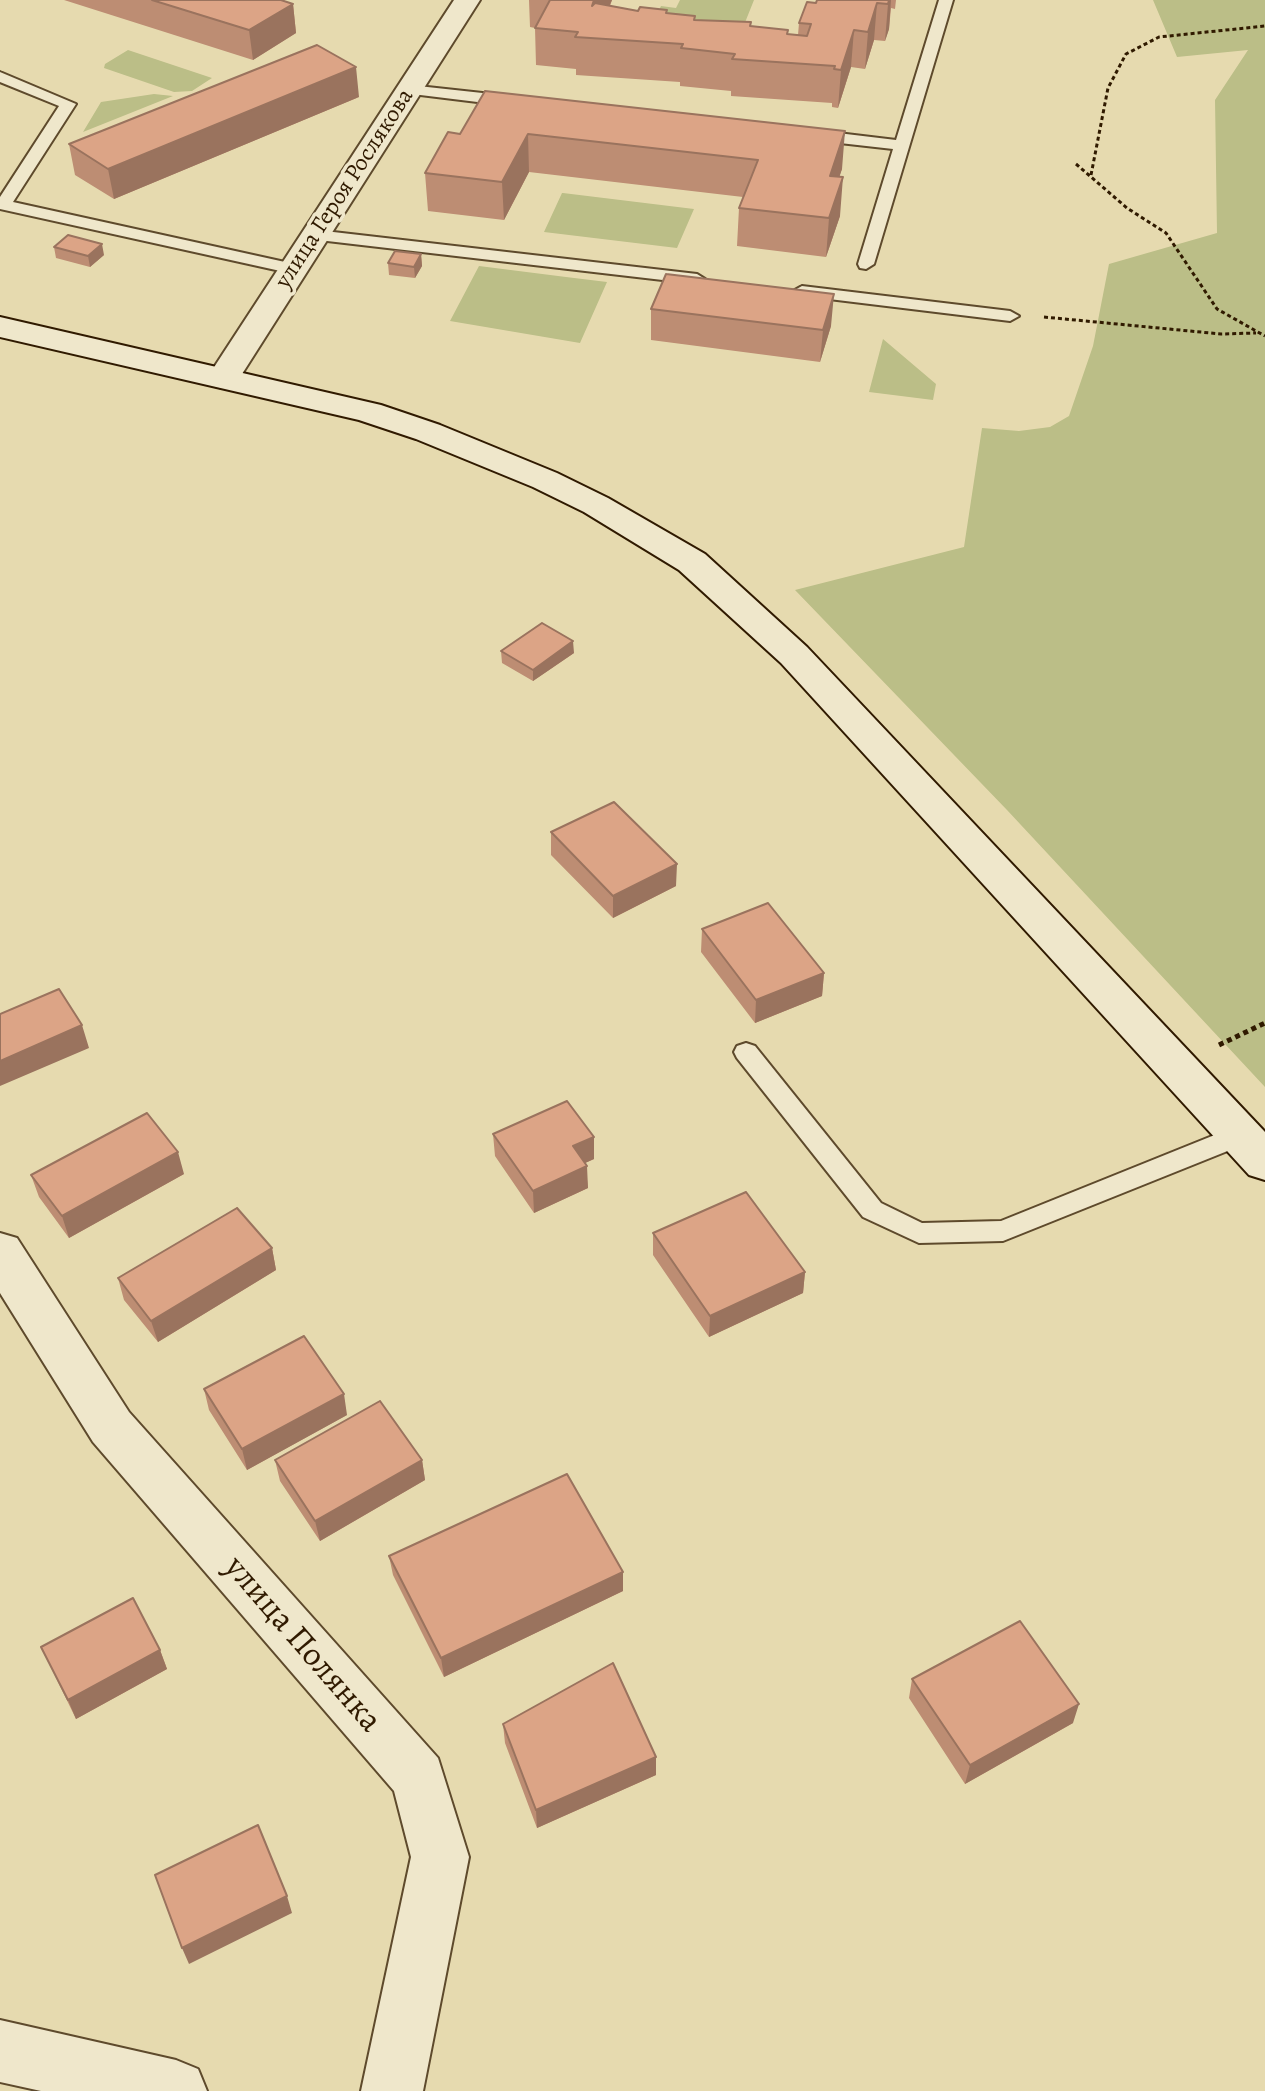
<!DOCTYPE html>
<meta charset="utf-8">
<style>
body{margin:0}
canvas{display:block;background:#e6daaf}
</style>
<canvas width="1265" height="2091"></canvas>
<script>
const c = document.querySelector('canvas').getContext('2d');
c.lineJoin = 'round';
function fill(path, color) { c.fillStyle = color; c.fill(path, 'evenodd'); }
const toPath = rows => new Path2D(rows.map(r => 'M' + r).join(''));
function stroke(path, color, width, dash) { c.strokeStyle = color; c.lineWidth = width; c.lineCap = dash ? 'butt' : 'round'; c.setLineDash(dash || []); c.stroke(path); }
function label(font, color, halo, rows, align = 'center') {
  c.font = font + ' Alegreya,serif'; c.lineWidth = 7; c.setLineDash([]); c.textBaseline = 'middle'; c.strokeStyle = halo; c.fillStyle = color; for (const [text, x, y, turn = 0] of rows) {
    c.save(); c.translate(x, y); c.rotate((+turn || 0) * Math.PI / 180); c.textAlign = isNaN(turn) ? turn : align; if (halo) c.strokeText(text, 0, 0); c.fillText(text, 0, 0); c.restore();
  }
}
fill(toPath([
 [680,0,754,0,742,30,654,21,661,6,676,8],
 [1153,0,1265,0,1265,1087,1007,810,795,590,964,547,982,428,1019,431,1050,427,1069,416,1093,346,1109,264,1217,233,1215,100,1248,50,1177,57],
 [128,50,212,78,192,91,174,92,104,68,105,64],
 [154,94,173,96,83,132,101,102],
 [562,193,563,193,694,209,677,248,544,232],
 [479,266,566,277,607,282,580,343,450,321],
 [883,339,936,384,933,400,869,392]
]), '#bbbe87');
const lane = toPath([
 [939,0,953,0,874,264,866,269,860,268,858,264,893,149,813,140,805,135,813,130,896,140,939,0],
 [0,72,76,104,13,202,294,264,302,269,294,274,0,209,0,197,59,106,0,82,0,72],
 [409,85,510,96,518,101,510,106,404,93,401,90,409,85],
 [316,230,697,274,705,279,697,284,310,239,308,235,316,230],
 [802,286,1010,311,1019,316,1010,321,796,295,793,291,802,286],
 [746,1043,755,1046,881,1203,922,1223,1001,1221,1232,1128,1241,1125,1250,1128,1253,1135,1250,1142,1003,1241,919,1243,863,1217,737,1058,734,1052,737,1046,746,1043]
]);
const street = toPath([
 [454,0,480,0,235,385,223,388,211,385,207,378,454,0],
 [0,1233,17,1238,129,1412,438,1758,469,1857,423,2091,361,2091,411,1857,394,1791,93,1442,0,1293,0,1233],
 [0,2020,176,2060,198,2069,207,2091,41,2091,0,2082,0,2020]
]);
const secondary = toPath([
 [0,317,381,405,440,425,557,473,608,498,705,554,807,647,1265,1132,1265,1180,1249,1175,781,663,679,570,584,512,533,487,416,439,359,420,0,337,0,317]
]);
stroke(lane, '#5e4a2c', 4);
stroke(street, '#5e4a2c', 4);
stroke(secondary, '#301a00', 4);
stroke(toPath([
 [1076,164,1127,208,1166,233,1217,309,1265,336],
 [1091,175,1108,88,1126,54,1159,37,1265,26],
 [1044,317,1221,334,1256,333]
]), '#301a00', 3, [4, 3]);
stroke(toPath([
 [1219,1045,1265,1023]
]), '#301a00', 5, [5, 4]);
fill(lane, '#efe7cb');
fill(street, '#efe7cb');
fill(secondary, '#efe7cb');
fill(toPath([
 [64,0,281,0,293,4,296,33,253,60],
 [529,0,612,0,610,6,638,11,667,13,695,20,751,22,751,26,788,30,788,34,798,35,799,23,817,0,896,0,895,9,891,8,889,29,885,41,874,40,865,69,851,67,838,108,832,107,832,103,731,96,731,91,680,86,680,82,576,75,576,69,536,65,535,28,530,27],
 [485,91,842,169,839,177,840,216,826,257,737,246,739,208,743,197,529,172,504,220,428,211,425,173,460,134],
 [359,97,114,199,75,175,69,144],
 [54,247,104,255,90,267,56,258],
 [421,254,422,266,415,278,389,275,388,263],
 [651,309,831,326,820,362,651,340],
 [501,651,574,653,533,681,502,663],
 [551,832,676,886,613,918,551,855],
 [702,929,824,973,822,996,755,1023,701,952],
 [493,1134,594,1137,594,1159,585,1163,588,1188,534,1213,495,1156],
 [184,1174,69,1238,39,1197,31,1175],
 [653,1233,805,1272,803,1293,709,1337,653,1255],
 [272,1248,276,1270,158,1342,124,1300,118,1278],
 [204,1389,347,1415,247,1470,209,1410],
 [275,1460,422,1460,425,1480,320,1541,280,1481],
 [389,1556,623,1591,444,1677,393,1575],
 [41,1647,160,1650,167,1669,76,1719],
 [912,1679,1073,1723,965,1784,909,1698],
 [503,1724,656,1775,537,1828,505,1743]
]), '#bd8d73');
fill(toPath([
 [594,0,612,0,594,39,592,6],
 [886,0,891,0,889,29,885,41,888,4],
 [877,3,874,40,865,69,868,32],
 [293,4,296,33,253,60,249,30],
 [854,30,851,67,838,108,841,70],
 [356,67,359,97,114,199,108,169],
 [845,131,842,169,827,214,830,176],
 [528,134,529,172,504,220,502,182],
 [843,177,840,216,826,257,829,218],
 [102,244,104,255,90,267,88,256],
 [421,254,422,266,415,278,414,267],
 [834,294,831,326,820,362,823,330],
 [573,641,574,653,533,681,533,670],
 [677,864,676,886,613,918,613,896],
 [824,973,822,996,755,1023,756,1000],
 [82,1025,89,1048,0,1086,0,1061],
 [594,1137,594,1159,574,1168,573,1146],
 [178,1152,184,1174,69,1238,62,1216],
 [587,1166,588,1188,534,1213,533,1191],
 [272,1248,276,1270,158,1342,151,1321],
 [805,1272,803,1293,709,1337,710,1316],
 [344,1394,347,1415,247,1470,242,1449],
 [422,1460,425,1480,320,1541,315,1521],
 [623,1572,623,1591,444,1677,441,1658],
 [160,1650,167,1669,76,1719,68,1700],
 [1079,1704,1073,1723,965,1784,970,1765],
 [656,1757,656,1775,537,1828,536,1810],
 [287,1896,292,1913,189,1964,182,1948]
]), '#9a735e');
const building = toPath([
 [152,0,281,0,293,4,249,30,152,0],
 [550,0,594,0,592,6,595,3,638,11,640,7,667,10,666,13,695,16,694,20,751,22,750,26,788,30,787,34,807,36,811,24,799,23,807,2,816,3,817,0,889,0,888,4,877,3,868,32,854,30,841,70,834,69,835,66,732,59,735,54,681,48,683,44,575,37,578,32,535,28,550,0],
 [317,45,356,67,108,169,69,144,317,45],
 [485,91,845,131,830,176,843,177,829,218,739,208,758,160,528,134,502,182,425,173,448,132,460,134,485,91],
 [68,235,102,244,88,256,54,247,68,235],
 [395,251,421,254,414,267,388,263,395,251],
 [666,274,834,294,823,330,651,309,666,274],
 [542,623,573,641,533,670,501,651,542,623],
 [614,802,677,864,613,896,551,832,614,802],
 [768,903,824,973,756,1000,702,929,768,903],
 [59,989,82,1025,0,1061,0,1014,59,989],
 [567,1101,594,1137,573,1146,587,1166,533,1191,493,1134,567,1101],
 [147,1113,178,1152,62,1216,31,1175,147,1113],
 [746,1192,805,1272,710,1316,653,1233,746,1192],
 [237,1208,272,1248,151,1321,118,1278,237,1208],
 [304,1336,344,1394,242,1449,204,1389,304,1336],
 [380,1401,422,1460,315,1521,275,1460,380,1401],
 [567,1474,623,1572,441,1658,389,1556,567,1474],
 [133,1598,160,1650,68,1700,41,1647,133,1598],
 [1020,1621,1079,1704,970,1765,912,1679,1020,1621],
 [613,1663,656,1757,536,1810,503,1724,613,1663],
 [258,1825,287,1896,182,1948,155,1875,258,1825]
]);
fill(building, '#dca486');
stroke(building, '#9a735e', 2);
label('24px', '#301a00', '#efe7cb', [
 ["улица Героя Рослякова",345,189,-57]
]);
label('34px', '#301a00', '#efe7cb', [
 ["улица Полянка",302,1645,49]
]);
</script>
